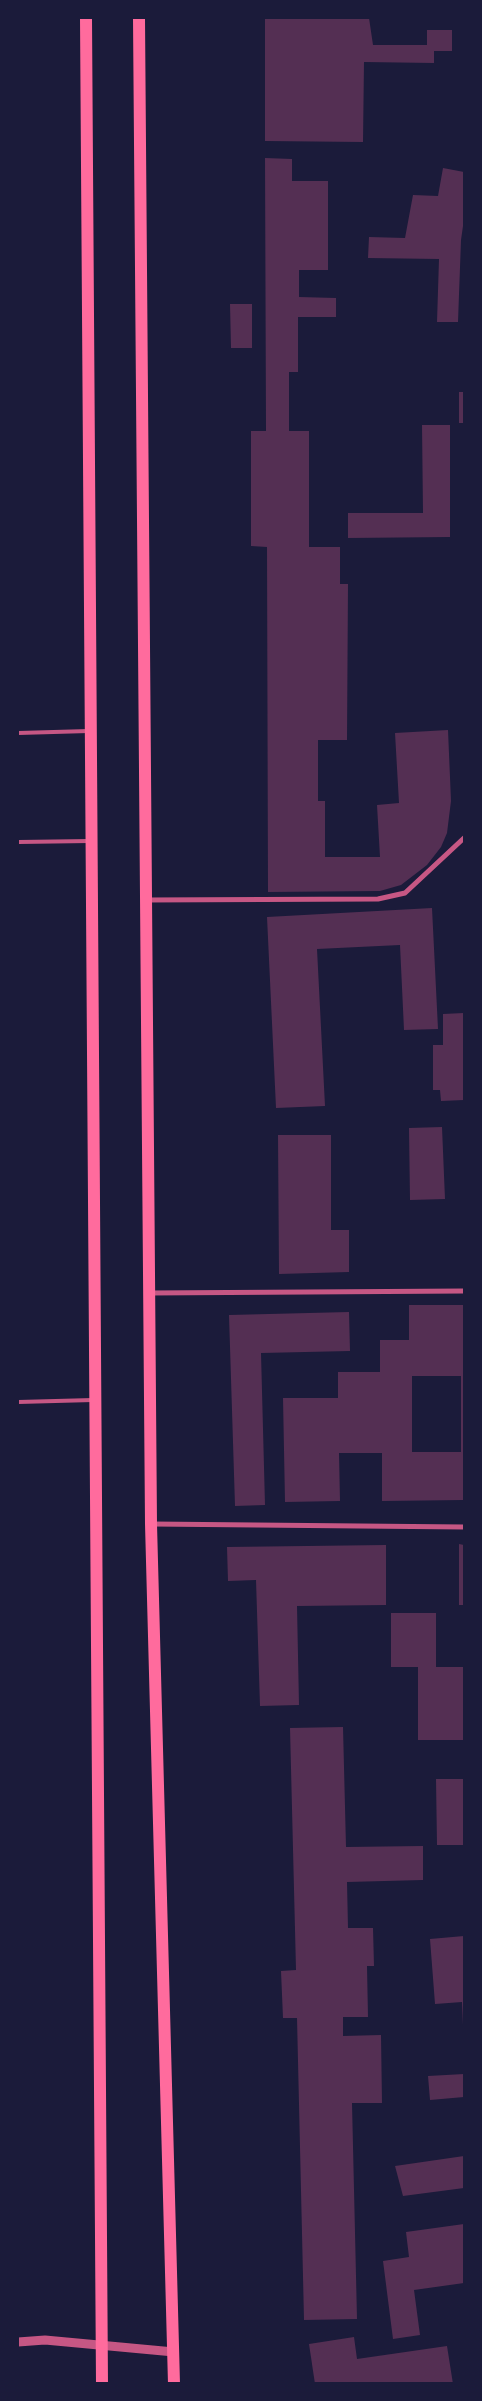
<!DOCTYPE html>
<style>
body{margin:0}
#map{position:relative;width:482px;height:2401px;overflow:hidden;background:#1b1b3a;font-family:Commissioner,sans-serif}
canvas{display:block}
.frame{position:absolute;inset:0;border:19px solid #1b1b3a;pointer-events:none}
</style>
<div id="map">
<canvas width="482" height="2401"></canvas>
<div class="frame"></div>
</div>
<script>
const c = document.querySelector('canvas').getContext('2d');
c.lineJoin = 'round';
function fill(path, color) { c.fillStyle = color; c.fill(path, 'evenodd'); }
const toPath = rows => new Path2D(rows.map(r => 'M' + r).join(''));
function stroke(path, color, width, dash) { c.strokeStyle = color; c.lineWidth = width; c.lineCap = dash ? 'butt' : 'round'; c.setLineDash(dash || []); c.stroke(path); }
fill(toPath([
 [265,18,369,18,373,45,427,45,427,30,452,30,452,51,434,51,434,63,364,62,363,142,265,141],
 [265,158,292,159,292,181,328,181,328,270,299,270,299,297,336,298,336,317,298,317,298,372,289,372,289,431,309,431,309,547,340,547,340,584,348,584,347,740,318,740,318,801,325,801,325,857,380,857,377,805,399,803,395,733,448,730,451,801,447,833,441,847,427,865,401,885,380,891,268,892,267,547,251,546,251,431,266,431],
 [443,168,464,172,464,219,461,240,458,322,437,322,439,259,368,258,369,237,405,238,413,195,438,196],
 [230,304,252,304,252,348,231,348],
 [459,392,464,392,464,423,459,423],
 [422,425,450,425,450,537,348,538,348,513,423,513],
 [432,908,438,1029,404,1030,400,945,317,949,325,1106,276,1108,267,917],
 [464,1013,464,1100,441,1101,440,1090,433,1090,433,1045,443,1045,443,1014],
 [442,1127,445,1199,410,1200,409,1128],
 [278,1135,331,1135,331,1230,349,1230,349,1272,279,1274],
 [409,1305,464,1305,464,1500,382,1501,382,1453,339,1453,340,1501,285,1502,283,1398,338,1398,338,1372,380,1372,380,1340,409,1340],
 [412,1376,461,1376,461,1452,412,1452],
 [349,1312,350,1351,261,1353,265,1505,235,1506,229,1315],
 [459,1544,464,1545,464,1605,459,1605],
 [386,1545,386,1605,297,1606,299,1705,260,1706,256,1580,228,1581,227,1547],
 [391,1613,436,1613,436,1667,464,1667,464,1740,418,1740,418,1667,391,1667],
 [343,1727,346,1847,423,1846,423,1880,347,1882,348,1928,373,1928,374,1966,367,1966,368,2017,343,2017,343,2036,381,2035,382,2103,352,2103,357,2319,304,2320,297,2018,283,2018,281,1971,296,1970,290,1728],
 [436,1779,464,1779,464,1845,437,1845],
 [464,1936,464,2025,463,2025,462,2002,435,2004,430,1939],
 [464,2074,464,2097,430,2100,428,2076],
 [464,2156,464,2188,403,2196,395,2166],
 [464,2224,464,2283,414,2290,420,2335,393,2339,383,2261,409,2257,406,2232],
 [354,2337,357,2359,447,2346,453,2384,315,2384,309,2344]
]), '#542f53');
stroke(toPath([
 [18,733,89,731],
 [18,842,90,841],
 [18,1402,93,1400]
]), '#c65784', 4);
stroke(toPath([
 [146,900,378,899,405,893,464,838],
 [150,1293,464,1291],
 [152,1524,464,1527]
]), '#c65784', 5);
stroke(toPath([
 [18,2342,45,2340,174,2352]
]), '#c65784', 9);
stroke(toPath([
 [86,18,102,2384],
 [139,18,151,1524,174,2384]
]), '#ff6b9d', 12);
</script>
